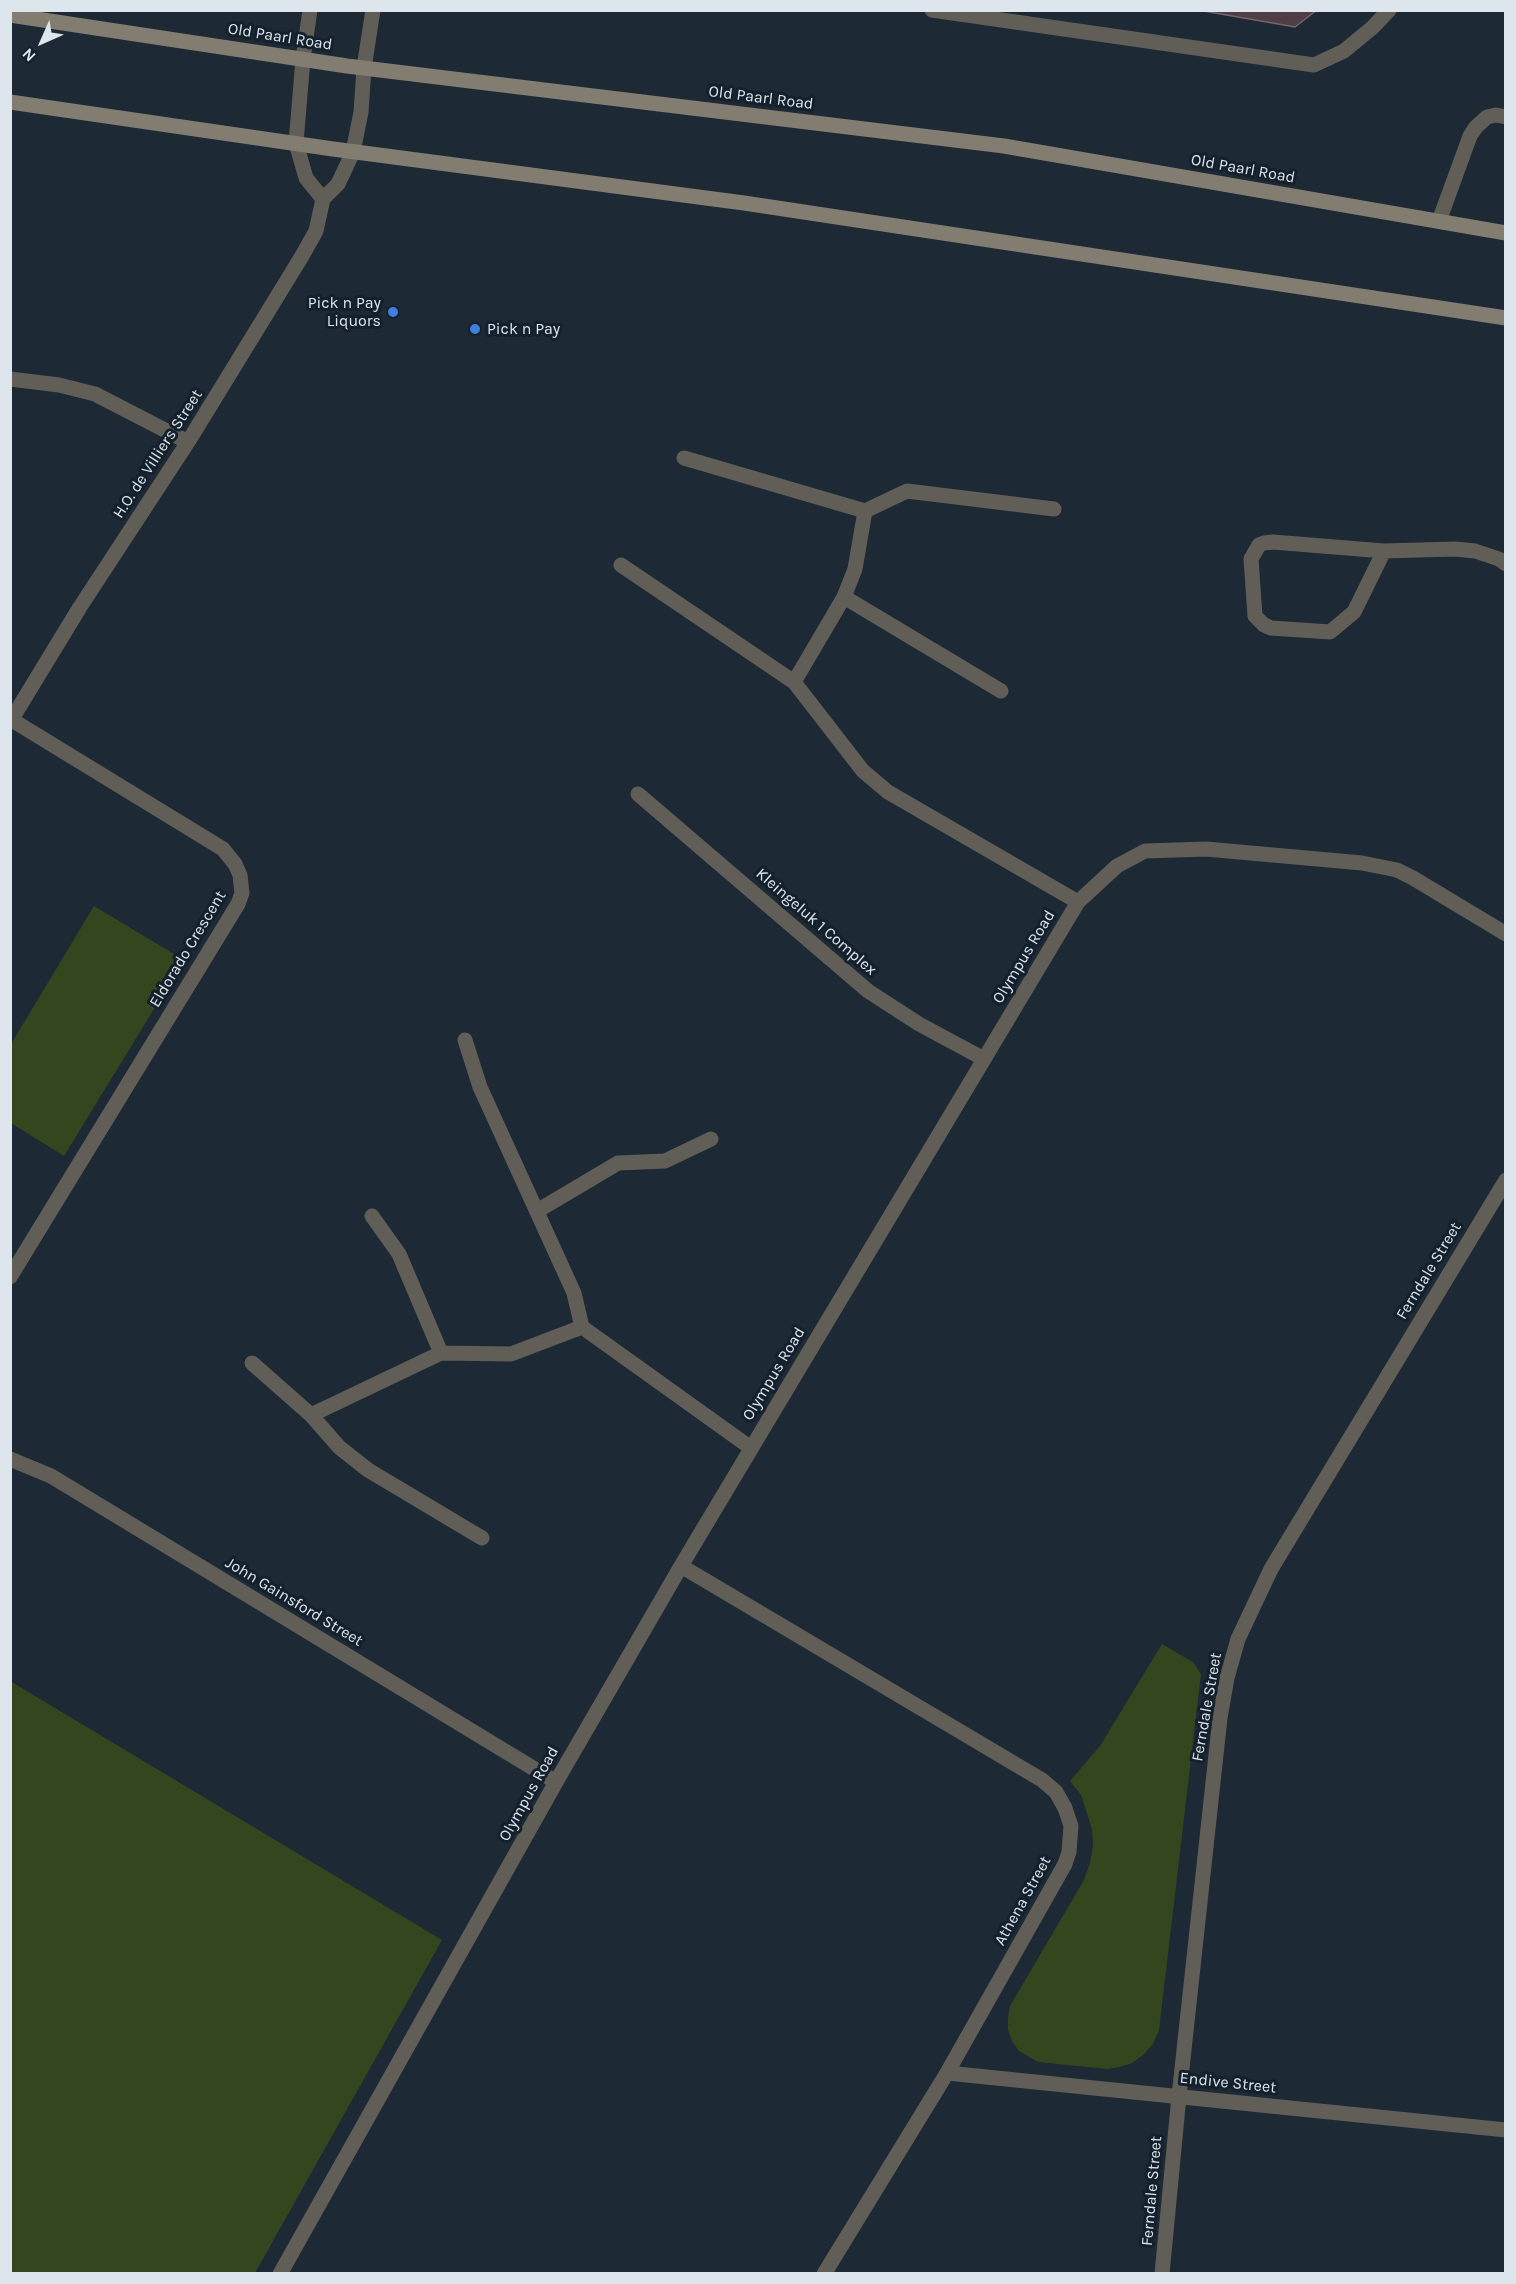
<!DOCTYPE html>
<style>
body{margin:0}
#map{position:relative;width:1516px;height:2284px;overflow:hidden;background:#1d2935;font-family:Karla,sans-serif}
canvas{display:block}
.frame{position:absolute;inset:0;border:12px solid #dde5ed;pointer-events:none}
.north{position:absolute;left:12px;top:12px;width:60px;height:60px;-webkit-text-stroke:4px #14202b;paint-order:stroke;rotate:225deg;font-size:16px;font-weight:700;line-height:24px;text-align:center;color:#dde5ed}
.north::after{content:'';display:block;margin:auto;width:21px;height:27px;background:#dde5ed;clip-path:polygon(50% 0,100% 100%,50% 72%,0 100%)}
</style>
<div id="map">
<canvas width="1516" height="2284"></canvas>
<div class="frame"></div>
<div class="north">N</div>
</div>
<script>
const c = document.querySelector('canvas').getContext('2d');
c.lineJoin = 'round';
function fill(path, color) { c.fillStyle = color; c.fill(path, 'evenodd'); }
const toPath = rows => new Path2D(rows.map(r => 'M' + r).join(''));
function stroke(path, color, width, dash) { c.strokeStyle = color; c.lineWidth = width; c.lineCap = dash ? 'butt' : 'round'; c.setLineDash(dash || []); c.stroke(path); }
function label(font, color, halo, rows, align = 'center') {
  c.font = font + ' Karla,sans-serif'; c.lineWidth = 6; c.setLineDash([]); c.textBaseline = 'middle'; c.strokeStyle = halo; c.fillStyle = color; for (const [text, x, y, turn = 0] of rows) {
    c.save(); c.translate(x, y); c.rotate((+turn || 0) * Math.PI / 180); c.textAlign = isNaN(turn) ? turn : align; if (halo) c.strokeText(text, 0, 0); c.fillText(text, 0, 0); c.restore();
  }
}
fill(toPath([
 [94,906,184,960,64,1156,11,1123,11,1044],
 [1162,1644,1193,1662,1201,1674,1159,2030,1153,2044,1143,2055,1132,2063,1120,2067,1107,2069,1038,2062,1019,2051,1012,2041,1008,2030,1008,2018,1010,2006,1084,1880,1090,1863,1093,1846,1092,1829,1081,1795,1070,1781,1100,1746],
 [10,1681,442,1940,255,2273,11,2273]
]), '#34461d');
const building = toPath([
 [1198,10,1317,10,1295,27,1198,10]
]);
fill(building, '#503e46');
stroke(building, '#76636b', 1.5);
stroke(toPath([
 [932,10,1314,65,1344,51,1373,27,1389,10],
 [303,59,310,10],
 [364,68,373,10],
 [1439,221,1470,136,1476,127,1487,117,1496,115,1506,117],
 [638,794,868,991,919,1024,984,1059]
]), '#615e57', 15);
stroke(toPath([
 [303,59,296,143,306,178,323,199],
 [10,379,59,385,95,394,188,442],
 [684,458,865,511,907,491,1054,509],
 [1384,551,1354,612,1330,632,1271,628,1264,625,1255,616,1251,559,1259,545,1264,543,1273,542,1384,551,1455,549,1475,551,1499,559,1506,564],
 [621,565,794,682,863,771,888,792,1078,902],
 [844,597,1001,691],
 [794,682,844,597,855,569,865,511],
 [10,722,80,607,188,442,302,256,316,231,323,199,338,184,353,152,361,112,364,68],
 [465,1040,480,1087,574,1293,582,1327],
 [537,1211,618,1163,665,1161,711,1139],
 [372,1216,399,1254,441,1353],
 [10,1277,238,904,242,893,240,875,235,864,223,849,12,720],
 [252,1363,311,1415],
 [10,1459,51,1476,556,1782],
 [482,1538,368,1470,339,1447,311,1415,441,1353,511,1354,582,1327,751,1448],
 [681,1566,1042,1780,1056,1792,1065,1808,1071,1826,1069,1852,1065,1864,947,2073,824,2274],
 [947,2073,1506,2130],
 [280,2274,556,1782,681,1566,1078,902,1117,866,1145,851,1206,849,1362,863,1397,870,1413,878,1506,934],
 [1162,2274,1179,2096,1220,1718,1227,1678,1238,1639,1271,1569,1506,1180]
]), '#615e57', 15);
stroke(toPath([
 [10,15,347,66,1004,146,1506,233],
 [10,102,333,149,744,203,1506,318]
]), '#827c71', 15);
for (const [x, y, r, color] of [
 [393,312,6,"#3f7fe0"],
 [475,329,6,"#3f7fe0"]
]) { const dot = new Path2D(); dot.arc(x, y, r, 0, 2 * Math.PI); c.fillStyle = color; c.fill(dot); stroke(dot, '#14202b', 2); }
label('16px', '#dde5ed', '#14202b', [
 ["Old Paarl Road",280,37,9],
 ["Old Paarl Road",761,98,7],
 ["Old Paarl Road",1243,169,10],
 ["H.O. de Villiers Street",158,454,-57],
 ["Kleingeluk 1 Complex",816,922,41],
 ["Eldorado Crescent",188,949,-59],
 ["Olympus Road",1024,957,-59],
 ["Ferndale Street",1429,1271,-59],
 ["Olympus Road",774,1374,-59],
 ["John Gainsford Street",294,1602,31],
 ["Ferndale Street",1207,1707,-80],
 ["Olympus Road",529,1794,-61],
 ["Athena Street",1023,1901,-61],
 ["Endive Street",1228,2083,6],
 ["Ferndale Street",1152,2191,-85]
]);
label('16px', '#dde5ed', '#14202b', [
 ["Pick n Pay",381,303],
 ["Liquors",381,321],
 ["Pick n Pay",487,329,"left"]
], 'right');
</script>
